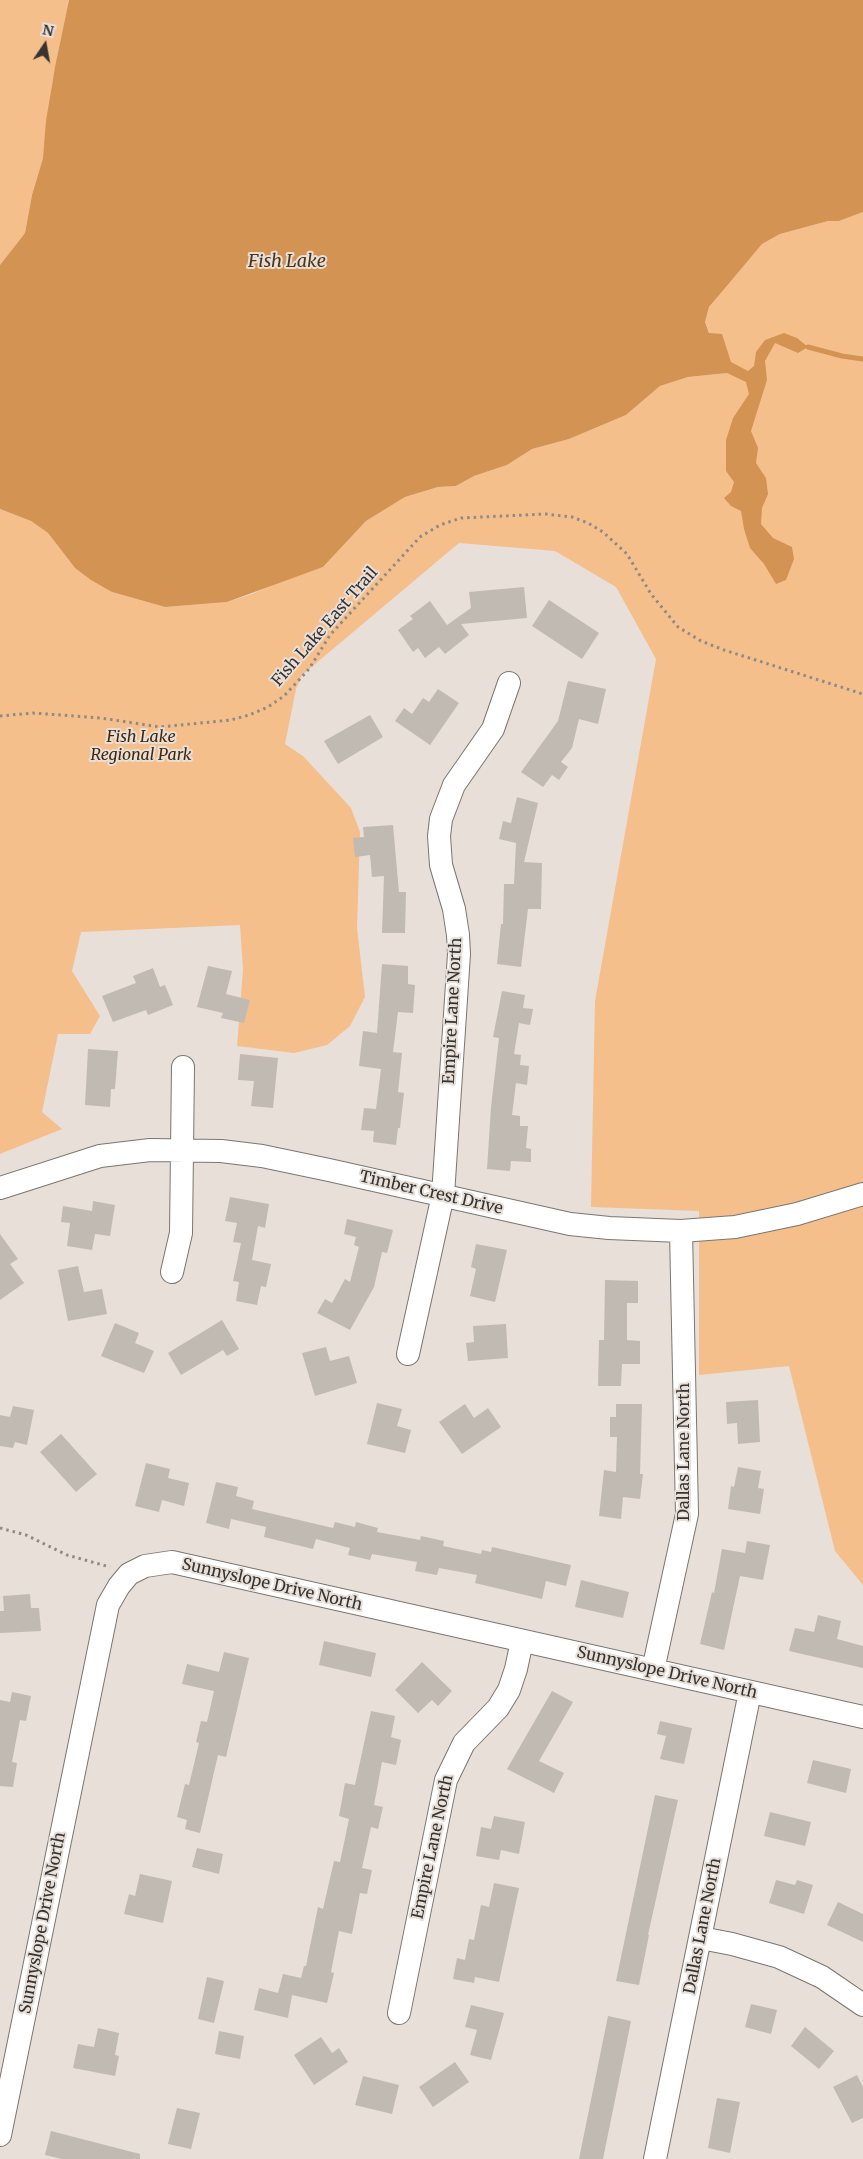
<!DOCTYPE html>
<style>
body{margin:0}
#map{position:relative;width:863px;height:2159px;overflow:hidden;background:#e7dfd8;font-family:Merriweather,serif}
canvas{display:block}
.north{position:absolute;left:20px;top:20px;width:50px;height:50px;-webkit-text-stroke:4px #e7dfd8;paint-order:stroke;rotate:12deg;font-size:14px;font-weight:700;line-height:20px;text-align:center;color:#363331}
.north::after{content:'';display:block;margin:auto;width:18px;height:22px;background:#363331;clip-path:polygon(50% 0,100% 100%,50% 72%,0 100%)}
</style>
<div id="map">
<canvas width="863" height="2159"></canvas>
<div class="north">N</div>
</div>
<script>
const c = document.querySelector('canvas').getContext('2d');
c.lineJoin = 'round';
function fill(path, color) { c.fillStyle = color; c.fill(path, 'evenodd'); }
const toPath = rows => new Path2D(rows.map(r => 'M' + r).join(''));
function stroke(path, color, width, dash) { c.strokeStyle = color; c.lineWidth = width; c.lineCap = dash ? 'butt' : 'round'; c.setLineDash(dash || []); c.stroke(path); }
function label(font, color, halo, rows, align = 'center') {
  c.font = font + ' Merriweather,serif'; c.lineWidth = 4; c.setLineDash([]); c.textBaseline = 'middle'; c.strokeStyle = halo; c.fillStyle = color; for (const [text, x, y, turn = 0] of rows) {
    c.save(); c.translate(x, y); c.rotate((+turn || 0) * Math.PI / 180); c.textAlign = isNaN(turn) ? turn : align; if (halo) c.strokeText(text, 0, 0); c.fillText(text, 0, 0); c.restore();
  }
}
fill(toPath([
 [0,0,69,0,52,84,43,158,32,195,25,233,0,265],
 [863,212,863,1585,835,1551,789,1366,699,1375,699,1211,591,1207,595,1001,656,659,616,587,555,551,459,543,302,675,296,689,285,744,303,756,351,808,360,832,357,928,365,997,350,1026,327,1045,294,1053,237,1046,243,970,240,925,81,932,72,971,100,1016,90,1034,58,1034,42,1112,62,1129,0,1154,0,509,31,521,48,533,75,568,112,592,165,607,227,602,252,594,282,581,323,567,366,521,405,497,438,487,456,486,474,476,507,465,532,449,569,439,626,415,660,386,688,377,726,373,705,322,709,307,738,271,762,244,780,234,828,221,839,221]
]), '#f5bf8c');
fill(toPath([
 [69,0,863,0,863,212,839,221,828,221,780,234,762,244,709,307,705,322,709,333,722,334,731,362,748,371,754,366,756,352,765,340,784,333,797,338,808,347,798,353,775,343,765,361,767,380,751,431,758,448,756,463,766,478,768,494,762,508,761,524,773,538,792,547,794,559,786,580,776,584,764,564,750,548,744,529,741,511,731,506,724,498,731,492,734,482,726,471,726,440,733,418,749,394,746,382,727,373,688,377,660,386,626,415,569,439,532,449,507,465,474,476,456,486,438,487,405,497,366,521,323,567,227,602,165,607,112,592,91,580,75,568,48,533,31,521,0,509,0,265,25,233,32,195,43,158,46,121,55,67]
]), '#d39352');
stroke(toPath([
 [808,347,842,356,863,359]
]), '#d39352', 5);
fill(toPath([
 [524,587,527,618,461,624,469,635,445,654,439,647,425,658,418,648,413,652,398,630,413,619,410,616,430,601,447,625,471,608,469,592],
 [549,600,599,633,582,659,532,626],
 [568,681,606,689,598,724,579,719,572,748,561,762,568,767,559,780,552,775,543,787,521,772,558,721],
 [438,689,459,703,430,745,395,721,404,708,412,714,423,698,429,702],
 [370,715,383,737,338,764,324,741],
 [517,797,538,803,524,862,542,863,541,909,528,909,521,967,497,964,501,924,503,924,504,884,514,884,516,843,499,839,503,821,511,823],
 [393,825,399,892,406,892,405,933,382,933,384,876,372,877,370,855,355,857,353,838,364,837,363,827],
 [382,964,408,966,408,984,415,985,413,1013,398,1012,393,1052,402,1053,398,1092,404,1093,400,1128,398,1128,396,1145,373,1142,374,1131,361,1130,364,1108,376,1109,381,1069,359,1066,363,1031,377,1033],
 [208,966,232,971,226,994,250,1000,244,1023,221,1018,223,1013,197,1007],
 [153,968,160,987,165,985,173,1005,148,1015,146,1010,113,1022,102,996,136,983,133,976],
 [502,991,525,995,523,1008,533,1009,530,1025,519,1023,514,1054,521,1055,520,1065,529,1066,527,1085,516,1083,512,1115,520,1116,520,1126,528,1126,526,1148,531,1149,531,1162,511,1161,510,1171,487,1169,491,1107,499,1038,493,1037],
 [88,1049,118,1051,115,1089,111,1089,110,1107,85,1105],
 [240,1054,278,1058,273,1108,251,1106,254,1081,238,1080],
 [230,1197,269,1204,265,1228,258,1226,252,1260,271,1264,266,1287,261,1286,257,1305,236,1301,239,1282,233,1281,241,1243,233,1242,237,1223,225,1221],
 [93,1201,115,1205,110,1236,95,1234,92,1250,67,1246,70,1223,61,1222,63,1206,92,1211],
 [347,1219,393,1230,387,1253,382,1252,374,1287,350,1330,317,1313,325,1299,332,1303,345,1279,350,1282,359,1247,354,1245,356,1237,344,1234],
 [0,1234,18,1259,10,1264,24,1283,0,1300],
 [476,1244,507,1250,495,1302,470,1296,476,1269,471,1267],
 [78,1266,84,1292,102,1289,107,1314,68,1321,58,1270],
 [605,1280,638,1281,638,1303,627,1303,627,1340,640,1341,640,1364,622,1364,621,1386,598,1386,599,1340,604,1340],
 [222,1320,239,1349,227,1356,223,1350,181,1375,168,1353],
 [115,1323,139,1333,135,1343,154,1351,144,1373,101,1356],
 [506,1324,508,1358,468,1361,466,1343,474,1342,473,1326],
 [326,1347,330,1361,349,1356,357,1383,315,1396,302,1353],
 [758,1400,760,1442,738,1444,737,1423,727,1424,726,1402],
 [377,1403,402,1409,397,1426,411,1430,405,1453,367,1444],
 [465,1404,474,1418,488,1408,501,1427,462,1454,439,1422],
 [616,1404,642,1404,640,1474,643,1474,640,1499,623,1497,621,1519,599,1516,604,1470,616,1472,617,1437,610,1437,610,1417,616,1417],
 [13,1406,34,1410,27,1445,15,1442,13,1448,0,1446,0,1415,10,1417],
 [61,1434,97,1474,76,1492,40,1452],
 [146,1463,170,1469,168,1478,189,1483,184,1506,162,1500,159,1512,135,1506],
 [738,1467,761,1471,758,1488,764,1489,760,1514,728,1509,731,1486,734,1487],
 [216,1482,238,1487,236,1496,254,1501,252,1509,333,1528,335,1522,355,1527,356,1522,378,1528,377,1532,420,1540,421,1536,444,1541,443,1546,481,1554,482,1550,491,1552,492,1547,571,1565,566,1586,546,1581,542,1599,475,1583,477,1575,439,1568,437,1575,415,1571,417,1562,372,1554,370,1560,348,1555,350,1548,316,1539,313,1549,264,1537,266,1527,231,1519,229,1529,206,1523],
 [747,1541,770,1545,763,1580,740,1576,724,1650,700,1644,712,1592,714,1593,722,1549,745,1553],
 [581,1580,629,1592,623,1618,575,1607],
 [30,1594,31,1608,39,1608,41,1631,0,1633,0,1611,4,1611,3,1596],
 [818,1615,841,1621,837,1639,863,1646,863,1668,789,1651,795,1628,814,1632],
 [324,1641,376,1653,371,1677,319,1665],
 [224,1652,249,1658,226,1757,218,1755,200,1833,185,1829,187,1820,177,1817,185,1784,189,1785,199,1743,196,1742,201,1721,207,1722,214,1691,182,1684,187,1664,219,1672],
 [422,1662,452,1691,438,1706,432,1700,418,1713,395,1690],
 [552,1691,573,1702,539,1761,564,1773,554,1793,507,1769],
 [12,1692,31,1696,26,1721,20,1720,12,1762,17,1763,13,1787,0,1786,0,1700,10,1702],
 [371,1711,395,1716,391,1737,401,1740,396,1765,382,1762,374,1805,383,1807,378,1829,371,1827,362,1868,372,1870,367,1894,360,1893,352,1934,339,1931,331,1972,334,1973,327,2003,292,1995,288,2018,254,2010,259,1988,278,1993,283,1974,301,1978,304,1966,306,1966,318,1907,323,1909,334,1861,340,1862,349,1819,339,1816,345,1783,355,1785],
 [660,1721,692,1728,684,1764,660,1759,666,1736,657,1734],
 [813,1760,851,1769,846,1793,807,1783],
 [655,1795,678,1800,648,1935,649,1935,639,1985,616,1981],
 [770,1812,811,1822,805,1846,764,1836],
 [494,1816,525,1822,519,1854,501,1850,499,1860,476,1856,481,1827,491,1829],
 [197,1848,223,1854,219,1874,192,1867],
 [140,1874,172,1881,163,1923,124,1914,129,1894,135,1896],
 [776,1880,795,1885,797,1880,813,1885,804,1914,769,1903],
 [494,1883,519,1888,499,1982,475,1977,474,1983,453,1979,457,1958,465,1960,469,1939,474,1940,481,1905,489,1907],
 [838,1902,863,1914,863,1942,827,1925],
 [207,1977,224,1981,214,2023,198,2019],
 [751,2004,777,2010,771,2034,745,2027],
 [471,2005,504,2013,491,2060,470,2055,477,2030,465,2027],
 [608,2016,631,2021,603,2159,579,2159],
 [805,2027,834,2051,819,2069,791,2046],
 [98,2028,119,2033,115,2055,119,2056,115,2076,73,2068,78,2044,94,2047],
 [219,2031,244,2036,240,2059,215,2054],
 [321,2037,332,2053,339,2048,348,2062,314,2085,294,2055],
 [455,2062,469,2082,433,2107,419,2087],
 [857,2075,863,2087,863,2118,852,2123,833,2087],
 [363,2076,399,2085,392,2114,355,2105],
 [717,2098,740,2102,730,2153,708,2148],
 [177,2108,200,2113,191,2149,168,2144],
 [51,2131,140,2154,140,2159,62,2159,45,2155]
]), '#c1bab3');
const minor = toPath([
 [0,1188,100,1156,150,1150,221,1151,262,1156,329,1170,570,1224,609,1228,681,1231,735,1227,797,1214,863,1194],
 [172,1272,181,1233,183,1067],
 [408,1354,443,1195,459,954,458,935,454,909,441,865,439,836,441,819,454,785,493,729,509,683],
 [653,1670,687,1514,681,1231],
 [701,1938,732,1944,779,1957,822,1977,863,2005],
 [399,2013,446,1780,464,1743,498,1708,509,1690,516,1669,522,1641],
 [0,2135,108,1605,119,1586,129,1574,145,1566,172,1562,863,1717],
 [655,2159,750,1692]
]);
stroke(minor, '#7c7670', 24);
stroke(toPath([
 [0,716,33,713,101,718,160,727,231,720,249,715,268,707,284,696,297,682,309,669,330,635,420,537,440,525,461,518,546,514,572,517,588,523,603,532,627,554,651,594,678,627,701,641,724,650,863,694],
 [0,1528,26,1535,67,1555,110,1567]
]), '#8f8a85', 3, [2.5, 4]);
stroke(minor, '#fff', 22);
label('16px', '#363331', '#e7dfd8', [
 ["Fish Lake East Trail",325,627,-49],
 ["Empire Lane North",453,1011,-87],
 ["Timber Crest Drive",431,1193,13],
 ["Dallas Lane North",684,1452,-90],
 ["Sunnyslope Drive North",272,1585,13],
 ["Sunnyslope Drive North",667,1673,13],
 ["Empire Lane North",433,1847,-78],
 ["Sunnyslope Drive North",43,1923,-79],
 ["Dallas Lane North",703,1926,-79]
]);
label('italic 16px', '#42280b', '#e7dfd8', [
 ["Fish Lake",141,737],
 ["Regional Park",141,755]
]);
label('italic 18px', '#4f3418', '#e7dfd8', [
 ["Fish Lake",287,262]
]);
</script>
